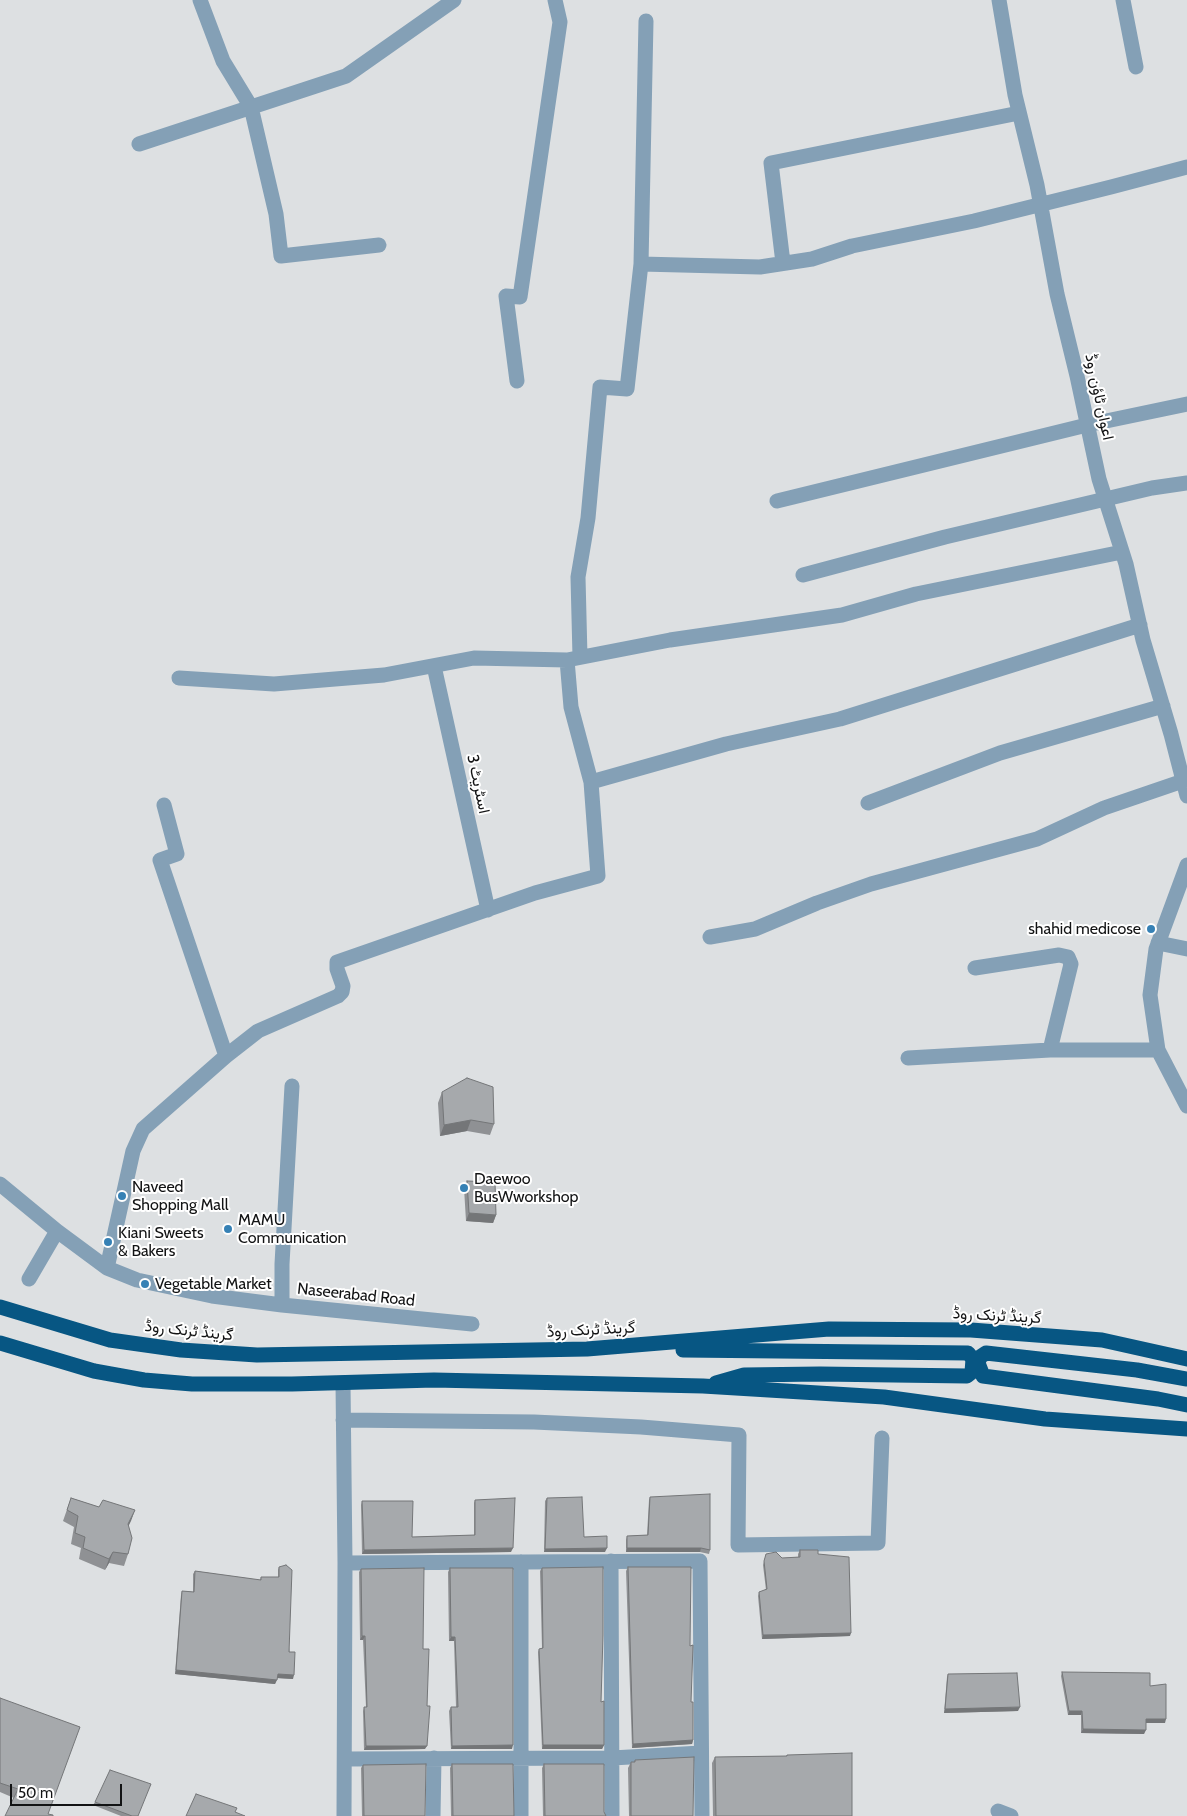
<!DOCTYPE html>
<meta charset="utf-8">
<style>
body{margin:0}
#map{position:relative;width:1187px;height:1816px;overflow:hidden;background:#dde0e2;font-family:Cabin,sans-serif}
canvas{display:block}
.scale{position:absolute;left:10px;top:1784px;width:112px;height:22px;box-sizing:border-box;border:2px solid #121314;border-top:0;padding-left:6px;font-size:15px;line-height:18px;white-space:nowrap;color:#121314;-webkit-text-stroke:4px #fff;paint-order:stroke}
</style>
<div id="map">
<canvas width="1187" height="1816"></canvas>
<div class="scale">50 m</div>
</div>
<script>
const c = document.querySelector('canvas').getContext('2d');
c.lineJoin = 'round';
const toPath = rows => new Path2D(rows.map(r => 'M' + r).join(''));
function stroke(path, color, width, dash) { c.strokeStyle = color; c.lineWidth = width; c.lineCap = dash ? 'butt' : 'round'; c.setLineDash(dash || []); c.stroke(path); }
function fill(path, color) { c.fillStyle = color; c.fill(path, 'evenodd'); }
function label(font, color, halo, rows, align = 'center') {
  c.font = font + ' Cabin,Vazirmatn,sans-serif'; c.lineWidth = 4; c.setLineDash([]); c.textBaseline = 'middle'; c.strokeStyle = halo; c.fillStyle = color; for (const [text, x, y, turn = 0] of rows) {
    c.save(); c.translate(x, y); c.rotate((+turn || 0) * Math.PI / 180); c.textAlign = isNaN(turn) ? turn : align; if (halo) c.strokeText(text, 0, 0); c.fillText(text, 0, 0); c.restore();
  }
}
stroke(toPath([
 [200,0,223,61,251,107,276,214,281,256,379,245],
 [999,0,1015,95,1037,185,1057,294,1077,376,1099,479,1126,564,1143,640,1171,734,1187,796],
 [1123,0,1136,67],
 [139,144,346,76,454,0],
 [783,263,771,163,1019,113],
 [641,264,760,267,812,259,852,246,974,221,1111,187,1187,167],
 [517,381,506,296,520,297,560,22,555,0],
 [777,501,1087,425,1187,404],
 [803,575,945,537,1152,488,1187,483],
 [580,657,578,577,588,518,600,387,627,389,641,264,646,21],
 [567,660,571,707,591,782],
 [434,666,488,910],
 [179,678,274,684,384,675,474,658,567,660,670,640,842,615,916,594,1122,552],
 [868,803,1000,753,1163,706],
 [164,805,177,854,160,860,226,1056],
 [1187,865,1156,949,1150,995,1158,1050,1187,1106],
 [710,937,755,929,817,903,871,884,1037,839,1104,808,1183,781],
 [1158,943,1187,949],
 [975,968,1059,955,1068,957,1071,964,1050,1050],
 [908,1058,1050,1050,1158,1050],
 [0,1184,57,1231,107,1268,137,1280,212,1296,282,1305,472,1324],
 [107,1268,133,1151,143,1129,226,1056,258,1031,338,996,342,992,343,986,337,969,337,962,535,893,598,876,591,782,726,744,840,719,1140,625],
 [29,1279,57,1231],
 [282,1305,282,1264,292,1086],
 [343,1383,345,1563,344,1816],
 [343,1420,534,1422,641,1427,739,1435,738,1545,878,1543,882,1438],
 [611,1561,612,1816],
 [345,1563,700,1561,702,1816],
 [345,1759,612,1758,701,1753],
 [998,1811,1011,1816],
 [433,1816,434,1758],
 [521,1816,521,1562]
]), '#84a0b6', 15);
stroke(toPath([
 [0,1307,110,1340,181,1350,257,1355,587,1349,829,1329,971,1330,1102,1340,1187,1359],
 [0,1343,94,1371,144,1380,192,1384,292,1384,434,1380,703,1386,884,1397,1045,1419,1187,1429],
 [683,1350,968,1353,973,1359,972,1372,967,1376,820,1374,744,1375,716,1383],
 [1187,1379,1137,1370,986,1353,980,1357,978,1363,983,1376,1158,1399,1187,1405]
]), '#075683', 15);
fill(toPath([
 [442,1092,494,1124,490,1135,467,1131,440,1136,438,1103],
 [467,1181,496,1215,493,1223,466,1221,464,1188],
 [650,1497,710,1550,709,1554,700,1552,626,1552,626,1540,627,1536,647,1535,649,1500],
 [71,1498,99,1507,135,1510,128,1526,128,1554,124,1566,109,1563,105,1570,79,1559,81,1548,71,1544,74,1527,63,1521],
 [547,1498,584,1537,605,1552,544,1552,545,1501],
 [475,1500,511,1552,362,1554,361,1505,362,1501,412,1537,474,1535,474,1503],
 [800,1550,818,1554,850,1636,762,1639,758,1596,759,1592,766,1590,763,1565,766,1554,782,1558,798,1557,798,1554],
 [279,1567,293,1679,277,1678,275,1684,175,1674,181,1595,182,1591,193,1592,193,1574,195,1571,260,1580,261,1577,278,1577,278,1570],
 [628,1567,690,1646,691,1702,693,1740,692,1744,632,1748,626,1571],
 [450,1568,512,1749,451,1749,449,1711,451,1707,456,1707,454,1641,449,1641,448,1572],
 [542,1568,601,1702,604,1745,602,1749,542,1749,538,1652,539,1649,542,1648,540,1571],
 [361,1569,423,1649,425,1749,364,1750,363,1711,364,1707,366,1707,363,1640,360,1640,359,1572],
 [1062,1672,1150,1686,1165,1723,1146,1723,1144,1734,1081,1733,1081,1715,1068,1715,1061,1676],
 [948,1674,1018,1711,944,1713,947,1677],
 [0,1698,48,1814,53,1816,14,1798,0,1792],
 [787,1755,852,1816,713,1816,712,1763,715,1757,786,1756],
 [635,1760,693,1816,629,1816,628,1768,631,1762,634,1762],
 [452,1764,514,1816,451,1816,450,1768],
 [544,1764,604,1812,606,1816,543,1816,542,1768],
 [363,1765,425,1816,362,1816,361,1768],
 [95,1802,138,1816,121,1816,93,1805]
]), '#8f9194');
fill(toPath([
 [471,1120,467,1131,440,1136,444,1125],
 [469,1213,496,1215,493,1223,466,1221],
 [135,1510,131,1521,124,1535,128,1524],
 [513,1548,511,1552,362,1554,364,1550],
 [607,1548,605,1552,544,1552,545,1549],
 [627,1548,701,1548,700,1552,626,1552],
 [113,1552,109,1563,105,1570,109,1559],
 [851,1633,850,1636,762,1639,763,1635],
 [362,1636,365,1636,363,1640,360,1640],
 [451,1637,455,1637,454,1641,449,1641],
 [176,1670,277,1680,275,1684,175,1674],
 [278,1674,294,1675,293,1679,277,1678],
 [1020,1707,1018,1711,944,1713,945,1709],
 [1069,1711,1082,1711,1081,1715,1068,1715],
 [1146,1719,1166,1719,1165,1723,1145,1723],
 [1083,1729,1146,1730,1144,1734,1081,1733],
 [693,1740,692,1744,632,1748,633,1744],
 [513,1745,512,1749,451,1749,452,1746],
 [543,1745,604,1745,602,1749,542,1749],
 [366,1746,427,1746,425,1749,364,1750]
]), '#747678');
const building = toPath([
 [467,1078,493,1087,494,1124,471,1120,444,1125,442,1092,467,1078],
 [467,1181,495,1182,496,1215,469,1213,467,1181],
 [710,1494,710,1550,701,1548,627,1548,627,1536,648,1535,650,1497,710,1494],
 [582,1497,584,1537,607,1536,607,1548,545,1549,547,1498,582,1497],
 [71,1498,99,1507,103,1500,135,1510,128,1524,132,1538,128,1554,113,1552,109,1559,83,1548,85,1537,75,1533,78,1516,67,1510,71,1498],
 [515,1498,513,1548,364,1550,362,1501,413,1501,412,1537,475,1535,475,1500,515,1498],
 [800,1550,818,1550,818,1554,849,1557,851,1633,763,1635,759,1592,767,1589,764,1561,766,1554,776,1552,782,1558,800,1557,800,1550],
 [286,1565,292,1570,289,1652,295,1652,294,1675,278,1674,277,1680,176,1670,182,1591,194,1592,195,1571,261,1580,261,1577,279,1577,279,1567,286,1565],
 [603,1567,603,1635,601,1702,604,1701,604,1745,543,1745,539,1649,543,1648,542,1568,603,1567],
 [628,1567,691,1567,690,1646,693,1645,691,1702,693,1702,693,1740,633,1744,628,1567],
 [424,1568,423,1649,429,1649,427,1706,430,1706,427,1746,366,1746,364,1707,367,1707,365,1636,362,1636,361,1569,424,1568],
 [450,1568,513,1568,513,1745,452,1746,451,1707,458,1707,455,1637,451,1637,450,1568],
 [1062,1672,1150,1673,1150,1686,1166,1684,1166,1719,1146,1719,1146,1730,1083,1729,1082,1711,1069,1711,1062,1672],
 [1017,1673,1020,1707,945,1709,948,1674,1017,1673],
 [0,1698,80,1727,48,1814,53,1815,53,1816,5,1816,18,1789,0,1783,0,1698],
 [852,1753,852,1816,716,1816,715,1757,787,1756,787,1755,852,1753],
 [694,1757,693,1816,631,1816,631,1762,635,1762,635,1760,694,1757],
 [426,1764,425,1816,364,1816,363,1765,426,1764],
 [452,1764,513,1764,514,1816,453,1816,452,1764],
 [544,1764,604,1764,604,1812,606,1816,545,1816,544,1764],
 [110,1770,151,1784,138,1816,132,1816,95,1802,110,1770],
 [196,1794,237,1808,235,1812,245,1816,186,1816,196,1794]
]);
fill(building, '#a6a9ac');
stroke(building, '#747678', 1);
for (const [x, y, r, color] of [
 [1151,929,5,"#3681b5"],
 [464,1188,5,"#3681b5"],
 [122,1196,5,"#3681b5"],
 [228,1229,5,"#3681b5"],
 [108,1242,5,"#3681b5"],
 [145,1284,5,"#3681b5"]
]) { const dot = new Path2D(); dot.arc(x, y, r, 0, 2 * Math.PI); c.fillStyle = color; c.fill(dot); stroke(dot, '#fff', 2); }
label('16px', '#121314', '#fff', [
 ["اعوان ٹاؤن روڈ",1099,397,78],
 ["اسٹریٹ 3",478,784,78],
 ["Naseerabad Road",356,1295,6],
 ["گرینڈ ٹرنک روڈ",997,1316,3],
 ["گرینڈ ٹرنک روڈ",591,1330,-3],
 ["گرینڈ ٹرنک روڈ",189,1331,6]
]);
label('16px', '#121314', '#fff', [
 ["shahid medicose",1141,929,"right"],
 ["Daewoo",474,1179],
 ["BusWworkshop",474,1197],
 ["Naveed",132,1187],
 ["Shopping Mall",132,1205],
 ["MAMU",238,1220],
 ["Communication",238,1238],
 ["Kiani Sweets",118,1233],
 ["& Bakers",118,1251],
 ["Vegetable Market",155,1284]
], 'left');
</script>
